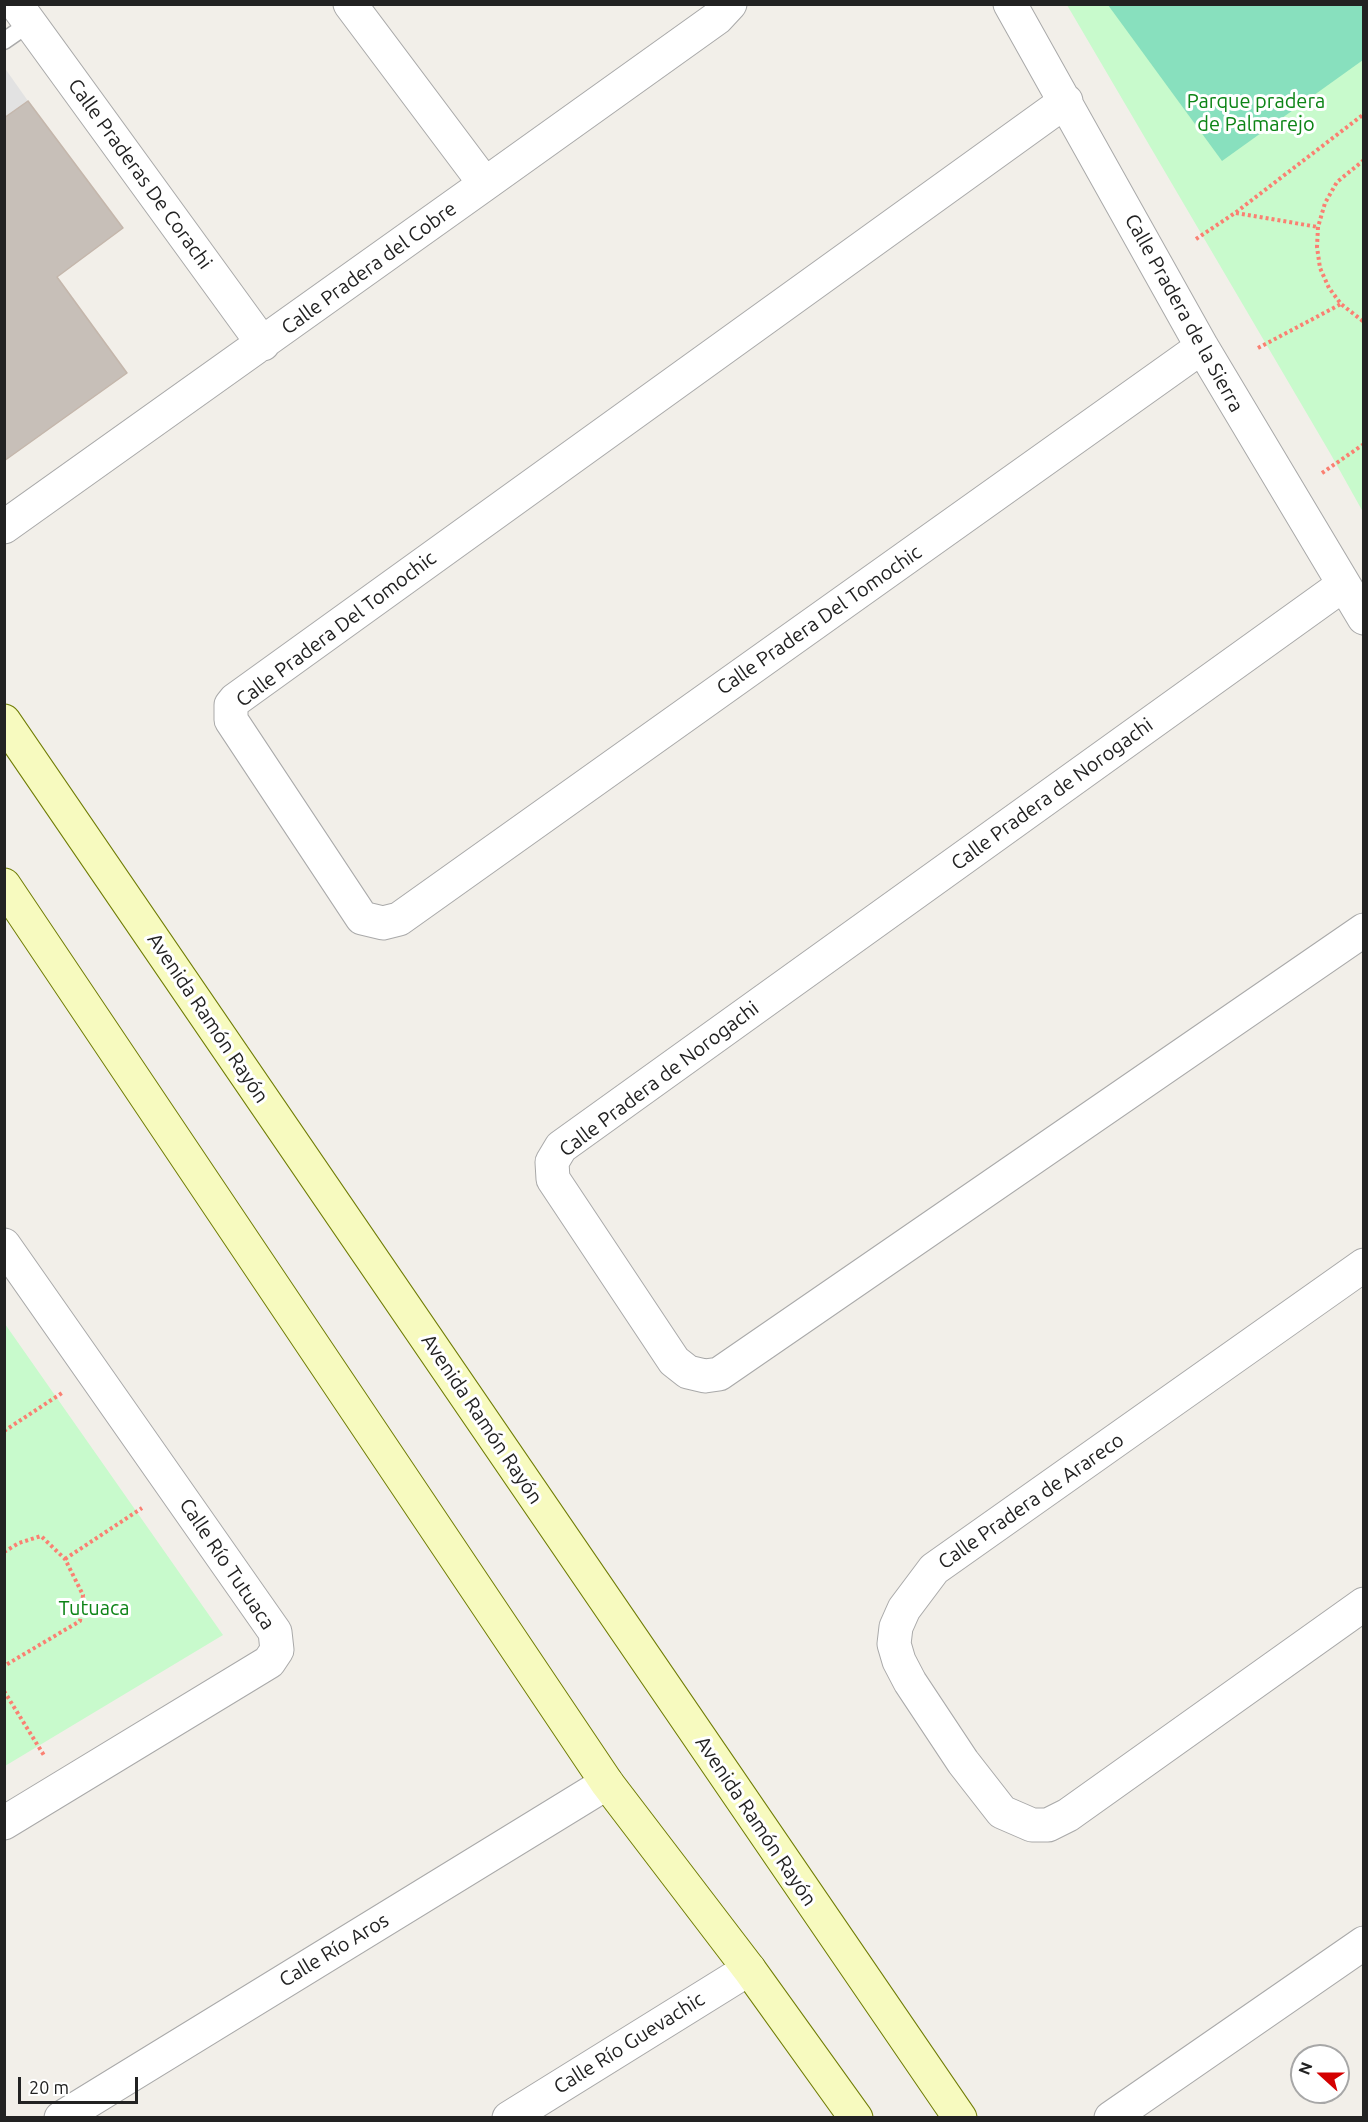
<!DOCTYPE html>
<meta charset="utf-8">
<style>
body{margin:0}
#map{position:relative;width:1368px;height:2122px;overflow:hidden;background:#f2efe9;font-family:Ubuntu,sans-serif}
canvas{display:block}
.frame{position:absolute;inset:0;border:6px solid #222;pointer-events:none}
.north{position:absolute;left:1290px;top:2044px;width:60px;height:60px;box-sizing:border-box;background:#fff;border:2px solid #a7a7a7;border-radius:50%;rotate:291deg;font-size:16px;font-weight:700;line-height:24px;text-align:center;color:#222}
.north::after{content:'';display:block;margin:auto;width:21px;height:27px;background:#d40000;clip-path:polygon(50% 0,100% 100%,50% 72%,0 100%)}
.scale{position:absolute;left:18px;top:2077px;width:120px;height:27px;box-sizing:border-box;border:3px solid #222;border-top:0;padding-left:8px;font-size:18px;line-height:21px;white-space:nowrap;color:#222;-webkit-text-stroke:4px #fff;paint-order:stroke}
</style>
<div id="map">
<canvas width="1368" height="2122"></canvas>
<div class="frame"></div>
<div class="north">N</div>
<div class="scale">20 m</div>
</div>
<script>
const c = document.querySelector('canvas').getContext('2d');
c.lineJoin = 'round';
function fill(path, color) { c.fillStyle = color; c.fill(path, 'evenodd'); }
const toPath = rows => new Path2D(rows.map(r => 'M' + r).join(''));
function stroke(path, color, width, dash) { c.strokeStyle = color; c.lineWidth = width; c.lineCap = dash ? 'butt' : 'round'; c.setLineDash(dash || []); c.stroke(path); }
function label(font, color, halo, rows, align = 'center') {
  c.font = font + ' Ubuntu,sans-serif'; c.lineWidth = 6; c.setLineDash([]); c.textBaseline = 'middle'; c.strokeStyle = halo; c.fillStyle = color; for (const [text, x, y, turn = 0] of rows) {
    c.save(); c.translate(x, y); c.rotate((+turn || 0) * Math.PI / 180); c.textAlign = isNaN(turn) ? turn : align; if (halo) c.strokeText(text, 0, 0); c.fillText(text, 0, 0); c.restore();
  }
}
fill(toPath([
 [1067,5,1363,5,1363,512,1330,453],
 [5,1324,223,1635,5,1766,4,1766]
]), '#c8facc');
fill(toPath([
 [1108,5,1363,5,1363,60,1222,161]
]), '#88e0be');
fill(toPath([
 [4,67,28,101,5,118,4,118]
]), '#e2e2e2');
const building = toPath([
 [28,101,123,228,57,277,127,373,4,461,4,118,28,101]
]);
fill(building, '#c7bfb8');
stroke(building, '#c4b6ab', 1.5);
const lane = toPath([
 [4,41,30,23]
]);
const street = toPath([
 [16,4,263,344],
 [350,4,485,184],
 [1010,4,1202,347,1364,618],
 [1066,101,235,700,231,705,231,720,362,918,383,923,399,919,1202,347],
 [4,527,485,184,717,18,730,4],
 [1343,585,561,1147,552,1162,553,1179,674,1361,688,1372,705,1376,719,1374,1364,930],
 [4,1245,275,1632,277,1650,269,1662,4,1823],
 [1364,1265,934,1569,904,1609,896,1627,894,1644,899,1661,910,1682,963,1762,1002,1812,1032,1825,1048,1825,1068,1815,1364,1604],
 [61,2118,607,1783],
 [509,2118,749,1969],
 [1111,2118,1364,1943]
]);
const secondary = toPath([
 [4,721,960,2118],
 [4,885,607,1783,749,1969,856,2118]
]);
stroke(lane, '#a9a9a9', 19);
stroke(street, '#a9a9a9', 35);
stroke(secondary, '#707d05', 35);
stroke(toPath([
 [1364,160,1337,182,1325,203,1318,227,1317,247,1320,268,1329,288,1341,304,1364,322],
 [1236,213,1318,227],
 [1196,239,1235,213,1364,114],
 [1258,348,1341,304],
 [1322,473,1364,444],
 [4,1431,62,1393],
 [4,1552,19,1543,41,1536,65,1559,83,1595,80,1621,4,1666],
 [65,1559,142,1508],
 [4,1691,45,1757]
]), '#fa8072', 4, [3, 3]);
stroke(lane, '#fff', 16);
stroke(street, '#fff', 33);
stroke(secondary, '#f7fabf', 33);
label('20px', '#0c8416', '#fff', [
 ["Parque pradera",1256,101],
 ["de Palmarejo",1256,124],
 ["Tutuaca",94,1608]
]);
label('20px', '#222', '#fff', [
 ["Calle Praderas De Corachi",140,174,54],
 ["Calle Pradera del Cobre",369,268,-36],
 ["Calle Pradera de la Sierra",1184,313,61],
 ["Calle Pradera Del Tomochic",819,620,-35],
 ["Calle Pradera Del Tomochic",336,629,-37],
 ["Calle Pradera de Norogachi",1052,794,-36],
 ["Avenida Ramón Rayón",208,1018,56],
 ["Calle Pradera de Norogachi",659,1079,-37],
 ["Avenida Ramón Rayón",482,1419,56],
 ["Calle Pradera de Arareco",1031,1501,-35],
 ["Calle Río Tutuaca",227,1564,56],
 ["Avenida Ramón Rayón",756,1821,56],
 ["Calle Río Aros",334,1950,-31],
 ["Calle Río Guevachic",629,2043,-32]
]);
</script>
